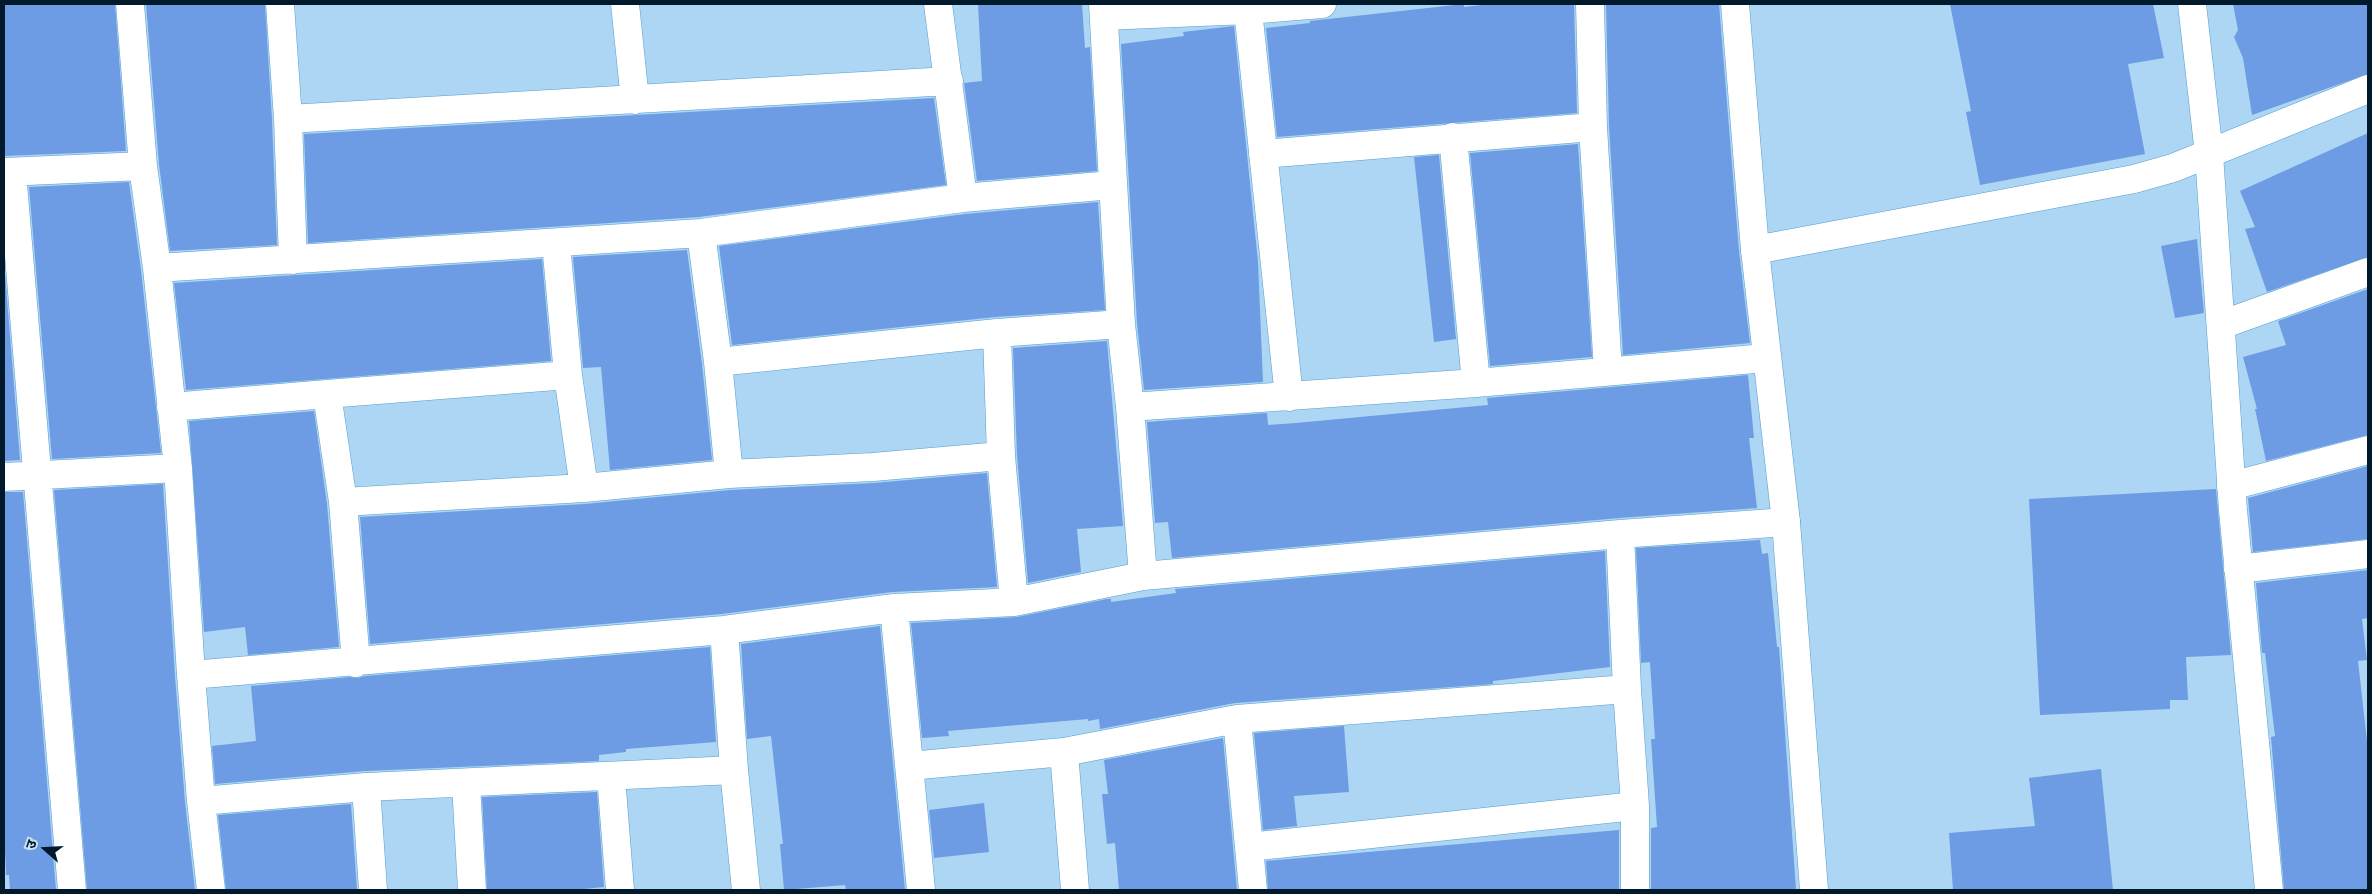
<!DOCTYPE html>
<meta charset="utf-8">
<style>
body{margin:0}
#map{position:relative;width:2372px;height:894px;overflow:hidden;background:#acd6f4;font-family:"Public Sans","Noto Sans Devanagari",sans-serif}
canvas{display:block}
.frame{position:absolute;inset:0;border:5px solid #001a2c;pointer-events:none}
.north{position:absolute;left:20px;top:824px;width:50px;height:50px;-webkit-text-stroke:4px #c6e1f5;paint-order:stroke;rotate:289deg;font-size:14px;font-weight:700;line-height:20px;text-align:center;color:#001a2c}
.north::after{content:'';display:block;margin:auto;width:18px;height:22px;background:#001a2c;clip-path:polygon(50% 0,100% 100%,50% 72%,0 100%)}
</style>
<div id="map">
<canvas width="2372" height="894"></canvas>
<div class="frame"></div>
<div class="north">उ</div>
</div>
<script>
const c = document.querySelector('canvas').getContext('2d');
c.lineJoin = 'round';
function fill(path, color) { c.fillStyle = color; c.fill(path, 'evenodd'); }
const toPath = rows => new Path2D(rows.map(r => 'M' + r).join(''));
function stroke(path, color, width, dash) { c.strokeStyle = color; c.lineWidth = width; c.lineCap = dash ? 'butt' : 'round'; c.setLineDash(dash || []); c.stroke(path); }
fill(toPath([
 [4,4,115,4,126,151,4,156],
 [146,4,265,4,272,120,277,245,170,251,159,164],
 [978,4,1082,4,1085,48,1090,47,1097,171,977,181,964,83,982,81],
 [1464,4,1464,7,1492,4,1574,4,1577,113,1277,137,1266,28,1310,23,1310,21],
 [1606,4,1719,4,1739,251,1750,343,1623,355,1609,126],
 [1950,4,2153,4,2164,58,2128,64,2145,154,1980,185,1966,112,1971,111],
 [2233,4,2368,4,2368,74,2252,115,2243,58,2234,37,2238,30],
 [1234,26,1258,262,1263,382,1144,390,1137,323,1121,44,1184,36,1183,32],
 [934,98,946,185,699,217,308,243,304,134],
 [2368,133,2368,257,2267,292,2245,229,2255,227,2240,191],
 [1578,144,1592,357,1490,366,1470,153],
 [1439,155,1456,339,1434,342,1414,157],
 [129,182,141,270,161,453,52,459,29,187],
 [1098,202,1105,310,995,317,732,345,719,246,965,214],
 [2197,239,2204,313,2175,318,2161,246],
 [687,250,702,364,712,460,610,470,601,367,583,368,573,257],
 [542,259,551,361,186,390,174,283],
 [4,261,20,460,4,461],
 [2368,289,2368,435,2266,461,2255,409,2257,409,2243,357,2286,345,2278,321],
 [1107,341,1123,526,1077,529,1081,572,1028,583,1017,455,1013,348],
 [1748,375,1754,438,1749,438,1757,508,1619,518,1172,558,1168,522,1155,523,1147,422,1267,413,1268,425,1296,423,1488,405,1487,398],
 [314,411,327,504,339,647,248,655,245,627,204,632,189,421],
 [2368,466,2368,539,2253,552,2248,498],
 [987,473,997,587,892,592,722,614,370,644,360,517,585,504,730,490,874,483],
 [163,484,175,676,185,802,195,890,87,890,54,490],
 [2216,489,2231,655,2186,657,2188,700,2170,700,2170,709,2040,715,2029,499],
 [4,492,23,492,56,890,10,890,9,875,6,875,4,823],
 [1760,540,1762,554,1768,553,1777,647,1779,647,1796,890,1651,890,1651,828,1657,827,1651,739,1655,739,1650,662,1641,663,1636,548],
 [1605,551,1610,667,1493,681,1493,684,1235,703,1100,729,1099,719,1088,721,1088,719,948,731,949,736,922,738,911,623,1017,617,1107,599,1111,599,1111,602,1176,593,1175,589],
 [2368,570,2368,618,2362,619,2367,660,2358,661,2368,750,2368,890,2284,890,2271,737,2275,736,2265,653,2262,653,2256,583],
 [880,626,905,890,846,890,845,885,784,890,780,844,783,844,771,736,747,739,741,644],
 [710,647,716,742,626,749,626,752,599,755,599,761,365,771,215,784,212,746,256,741,251,686,350,677,358,678,365,676],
 [1344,726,1349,792,1294,796,1297,826,1263,830,1254,733],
 [1223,738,1237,890,1119,890,1115,843,1107,844,1102,794,1108,794,1104,760],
 [2101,769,2113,890,1953,890,1949,833,2035,826,2029,778],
 [597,792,604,887,574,890,487,890,482,797],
 [984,803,989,852,934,858,929,810],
 [351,804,357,890,226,890,218,815],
 [1619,830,1619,890,1268,890,1266,861]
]), '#6d9be4');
const street = toPath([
 [130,4,143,166,157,268,178,468,191,675,201,801,211,890],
 [280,4,288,119,949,81],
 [625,4,635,100],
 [938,4,963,198],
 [1103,4,1121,324,1130,407,1143,576],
 [1590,4,1593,127,1608,371],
 [1248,10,1289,397],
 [1104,16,1248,10,1322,4],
 [288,119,293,260],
 [1453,137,1476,383],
 [1263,154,1593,127],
 [4,172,143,166],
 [12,172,72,890],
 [701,233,718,362],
 [556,243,568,375],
 [1755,250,2134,179,2173,168,2368,89],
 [157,268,701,233,963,198,1112,185],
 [2221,325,2368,272],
 [997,333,1001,456,1014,602],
 [327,394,568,375,584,488],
 [171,407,327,394,343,502,356,663],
 [1130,407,1476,383,1766,358],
 [729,474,718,362,997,333,1121,324],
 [4,477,178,468],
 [2231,486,2368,450],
 [343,502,584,488,729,474,873,467,1001,456],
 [1620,534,1627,689],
 [2238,569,2368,554],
 [894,608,921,890],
 [724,630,734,770,746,890],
 [191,675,724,630,894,608,1014,602,1143,576,1620,534,1786,522],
 [1237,719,1253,890],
 [1064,752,1075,890],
 [909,766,1064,752,1237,719,1627,689,1635,806,1635,890],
 [611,776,620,890],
 [466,784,472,890],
 [366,787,373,890],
 [201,801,366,787,734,770],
 [1249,847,1635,806]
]);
const secondary = toPath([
 [1735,4,1755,250,1786,522,1814,890],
 [2192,4,2209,154,2233,510,2269,890]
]);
stroke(street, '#569ecd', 29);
stroke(secondary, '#569ecd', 29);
stroke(street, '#fff', 28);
stroke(secondary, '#fff', 28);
</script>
